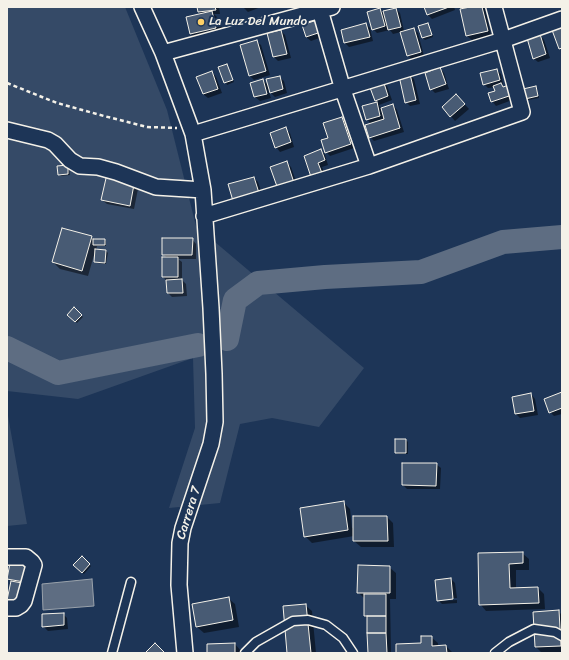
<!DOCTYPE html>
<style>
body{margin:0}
#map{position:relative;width:569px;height:660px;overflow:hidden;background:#1d3557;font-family:Sriracha,sans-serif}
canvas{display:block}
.frame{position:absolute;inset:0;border:8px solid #f4f1e8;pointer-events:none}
</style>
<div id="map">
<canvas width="569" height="660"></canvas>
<div class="frame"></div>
</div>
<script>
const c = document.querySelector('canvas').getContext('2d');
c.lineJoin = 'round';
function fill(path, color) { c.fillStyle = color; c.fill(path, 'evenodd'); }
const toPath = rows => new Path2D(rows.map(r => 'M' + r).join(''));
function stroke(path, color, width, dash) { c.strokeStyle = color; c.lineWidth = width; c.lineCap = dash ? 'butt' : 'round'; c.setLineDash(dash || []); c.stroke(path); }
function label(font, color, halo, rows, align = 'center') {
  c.font = font + ' Sriracha,sans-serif'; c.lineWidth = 4; c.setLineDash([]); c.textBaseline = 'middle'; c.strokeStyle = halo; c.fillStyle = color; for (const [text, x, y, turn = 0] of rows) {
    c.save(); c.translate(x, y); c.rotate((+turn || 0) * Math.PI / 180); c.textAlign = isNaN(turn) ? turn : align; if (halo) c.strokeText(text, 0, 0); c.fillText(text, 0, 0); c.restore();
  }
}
fill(toPath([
 [7,7,125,7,167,110,196,226,364,368,319,427,272,418,240,424,220,503,169,508,195,428,193,358,78,399,7,391],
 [7,410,27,524,7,526]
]), '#354a67');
const water = toPath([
 [92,579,94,606,43,610,42,584,92,579]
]);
fill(water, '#5e6d82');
stroke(water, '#9aa2ab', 1);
fill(toPath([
 [198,7,219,7,220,14,214,14,220,20,224,36,200,42,191,34,201,14,199,12],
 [243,7,261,7,248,12],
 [425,7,454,7,455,10,432,19,428,15],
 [474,7,483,7,485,9,491,35,472,40,467,36],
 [380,9,385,15,396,9,400,13,404,31,414,29,418,33,424,56,412,60,408,55,401,32,393,34,390,30,377,33,373,29],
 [317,21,325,36,311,41,306,37],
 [366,24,370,28,373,41,349,47,345,43,342,31],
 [428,24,433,37,425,40,423,38],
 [281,31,285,35,291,58,278,61,274,57,268,34],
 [540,35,544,40,550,58,538,62,533,58],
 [256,41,261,45,270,75,254,80,250,76],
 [227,65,234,82,227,85,220,68],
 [440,68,444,73,449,89,435,93,431,89],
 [497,70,501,74,503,84,502,85,515,99,496,106,492,101,496,91,495,87,488,88,484,84],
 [212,72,216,77,222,93,208,98,203,94],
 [410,75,414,79,420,104,410,106,406,102],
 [279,77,284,81,287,93,275,97,268,90,271,98,260,101,255,97,252,83,263,80,270,87],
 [382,81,387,86,392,100,379,105,381,109,393,105,397,110,404,132,374,141,370,137,371,124,367,119,363,107,378,103,376,101],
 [536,87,537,89,539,98,528,100,526,98],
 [456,95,469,109,455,121,443,107],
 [342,118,346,123,354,148,330,156,326,152],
 [285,128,290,133,294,147,280,152,276,147],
 [321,150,325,155,328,165,322,167,326,177,312,176],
 [286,162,291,167,299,190,284,195],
 [67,166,69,168,70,175,61,176,59,174],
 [107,175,139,184,134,209,107,204,102,200],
 [254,178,258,182,263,197,230,185],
 [91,237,94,240,104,240,106,241,106,246,97,246,96,250,106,251,108,253,106,264,97,263,95,261,96,255,94,255,88,276,60,269,53,262],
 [192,239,196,244,196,259,178,259,182,262,182,280,186,284,187,296,172,297,168,293,167,281,163,277,167,258,163,254],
 [74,309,83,317,77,323,68,315],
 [562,393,562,414,554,416,550,412],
 [531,394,535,399,538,415,520,418,516,414,514,397],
 [406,440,408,442,408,454,398,454,396,453],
 [436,464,441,468,440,489,407,489,403,485],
 [343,502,350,509,352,528,387,517,393,523,394,547,361,547,354,541,354,536,312,543,305,536],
 [522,553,529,559,529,570,516,570,516,589,538,588,544,594,545,609,486,611,480,604,479,554],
 [82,558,91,566,84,574,75,565],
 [11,564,26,588,13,604,9,600,12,582,8,579],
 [389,567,396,573,396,599,390,599,391,653,369,653,368,619,365,616,365,599,358,592],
 [451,579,455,583,457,598,441,599,441,601,457,600,457,603,442,604,438,600],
 [228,598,235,604,239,627,204,633,197,627,193,604],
 [305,605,312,611,316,653,288,653],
 [558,611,562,615,562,652,542,653,536,647,534,613],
 [63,614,67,618,68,629,48,631,43,626],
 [431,637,438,643,438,647,446,646,453,653,397,653,422,644],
 [235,644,241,651,241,653,208,653]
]), '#0007');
stroke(toPath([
 [227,339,235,300,258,283,325,277,421,272,503,242,562,237],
 [7,348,58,373,198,345]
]), '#5e6d82', 24);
const building = toPath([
 [197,7,215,7,216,10,198,12,197,7],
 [424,7,449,7,427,15,424,7],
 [470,7,482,7,488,31,466,36,460,9,470,7],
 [380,8,385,26,372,30,367,12,380,8],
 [396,8,401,27,388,30,383,11,396,8],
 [212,11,216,28,190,34,186,17,212,11],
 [317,20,321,32,306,37,302,25,317,20],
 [366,23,370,37,344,43,341,30,366,23],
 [428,23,432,35,422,38,418,26,428,23],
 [562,27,562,48,559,49,552,30,562,27],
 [414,28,421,52,407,56,400,32,414,28],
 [281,30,287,54,273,57,267,33,281,30],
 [540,34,546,54,533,59,527,38,540,34],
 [257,40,266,71,249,76,240,45,257,40],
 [227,64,233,80,224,83,218,67,227,64],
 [440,67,446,84,430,90,425,73,440,67],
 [497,69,500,80,483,85,480,73,497,69],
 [212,71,218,89,203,94,196,77,212,71],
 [410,74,416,100,405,103,399,76,410,74],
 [280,76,283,89,270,93,266,79,280,76],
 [263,79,267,94,254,97,250,83,263,79],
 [383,80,388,96,375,101,369,85,383,80],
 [501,83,503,87,509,85,512,95,491,102,488,93,495,91,493,86,501,83],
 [536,86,538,96,525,99,523,89,536,86],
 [456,94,465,104,450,117,442,107,456,94],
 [377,102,380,116,366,120,362,106,377,102],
 [393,104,400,128,369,138,365,125,384,119,381,108,393,104],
 [342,117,351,144,325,153,321,140,328,138,323,123,342,117],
 [286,127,291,142,275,148,270,133,286,127],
 [321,149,325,160,318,163,322,173,311,177,304,156,321,149],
 [287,161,295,186,279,192,270,167,287,161],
 [68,165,68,174,58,175,57,166,68,165],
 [107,174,135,179,130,206,101,200,107,174],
 [254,177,259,193,233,201,228,184,254,177],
 [62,228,92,236,82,271,52,262,62,228],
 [162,238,193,238,192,255,162,255,162,238],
 [93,239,105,239,105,245,93,245,93,239],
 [95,249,106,250,105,263,94,262,95,249],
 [162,257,178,257,178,277,162,277,162,257],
 [182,279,183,293,167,293,166,280,182,279],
 [74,307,82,315,75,322,67,315,74,307],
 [562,392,562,408,549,413,544,399,562,392],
 [531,393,534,411,515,414,512,397,531,393],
 [395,439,406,439,406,453,395,453,395,439],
 [402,463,437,463,436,486,402,485,402,463],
 [344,501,348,530,304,537,300,508,344,501],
 [353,516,387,516,388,541,353,541,353,516],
 [523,552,523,563,509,564,510,588,538,587,539,603,479,605,478,553,523,552],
 [82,556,90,564,82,573,73,565,82,556],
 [10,563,27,566,24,582,7,579,10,563],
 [358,565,390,566,390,593,357,593,358,565],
 [451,578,453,599,437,601,435,580,451,578],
 [11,581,22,583,19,602,7,600,11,581],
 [364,594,386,594,386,616,364,616,364,594],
 [229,597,233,620,196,627,192,604,229,597],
 [306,604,311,653,287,653,283,606,306,604],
 [559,610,561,646,535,647,533,612,559,610],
 [64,613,64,625,42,627,42,614,64,613],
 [367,616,386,616,386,633,367,633,367,616],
 [367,633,386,633,387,653,368,653,367,633],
 [421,636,432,636,432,646,446,645,447,653,396,653,396,644,421,643,421,636],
 [155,643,164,652,163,653,145,653,155,643],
 [235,643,235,653,207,653,207,644,235,643]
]);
fill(building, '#485b74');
stroke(building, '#f4f1e8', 1);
const service = toPath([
 [112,653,131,582],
 [245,653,256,642,293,621,308,620,326,625,343,638,353,653],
 [495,653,509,642,534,629,555,632,562,636]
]);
const minor = toPath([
 [142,7,163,53,193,134,203,190,211,308,214,374,215,422,211,444,183,528,180,543,179,585,185,653],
 [320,10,343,90,369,166],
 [163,53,332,7],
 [7,130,48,140,55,144,70,160,80,166,98,167,116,172,156,187,203,190],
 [193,134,503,40,562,19],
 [204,216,369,166,522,112,494,7],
 [7,557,26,557,32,562,34,565,24,601,21,605,16,608,7,608]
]);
stroke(service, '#f4f1e8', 11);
stroke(minor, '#f4f1e8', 18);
stroke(toPath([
 [7,83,57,103,104,116,147,127,177,128]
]), '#f4f1e8', 2.5, [4, 3]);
stroke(service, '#1d3557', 8);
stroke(minor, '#1d3557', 15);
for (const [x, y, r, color] of [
 [201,22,4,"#ffd166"]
]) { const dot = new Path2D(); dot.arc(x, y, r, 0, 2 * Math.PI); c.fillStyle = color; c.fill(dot); stroke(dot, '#1d3557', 1.5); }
label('13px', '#f4f1e8', '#1d3557', [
 ["La Luz Del Mundo",209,22]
], 'left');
label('13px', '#f4f1e8', '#1d3557', [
 ["Carrera 7",189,513,-73]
]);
</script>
